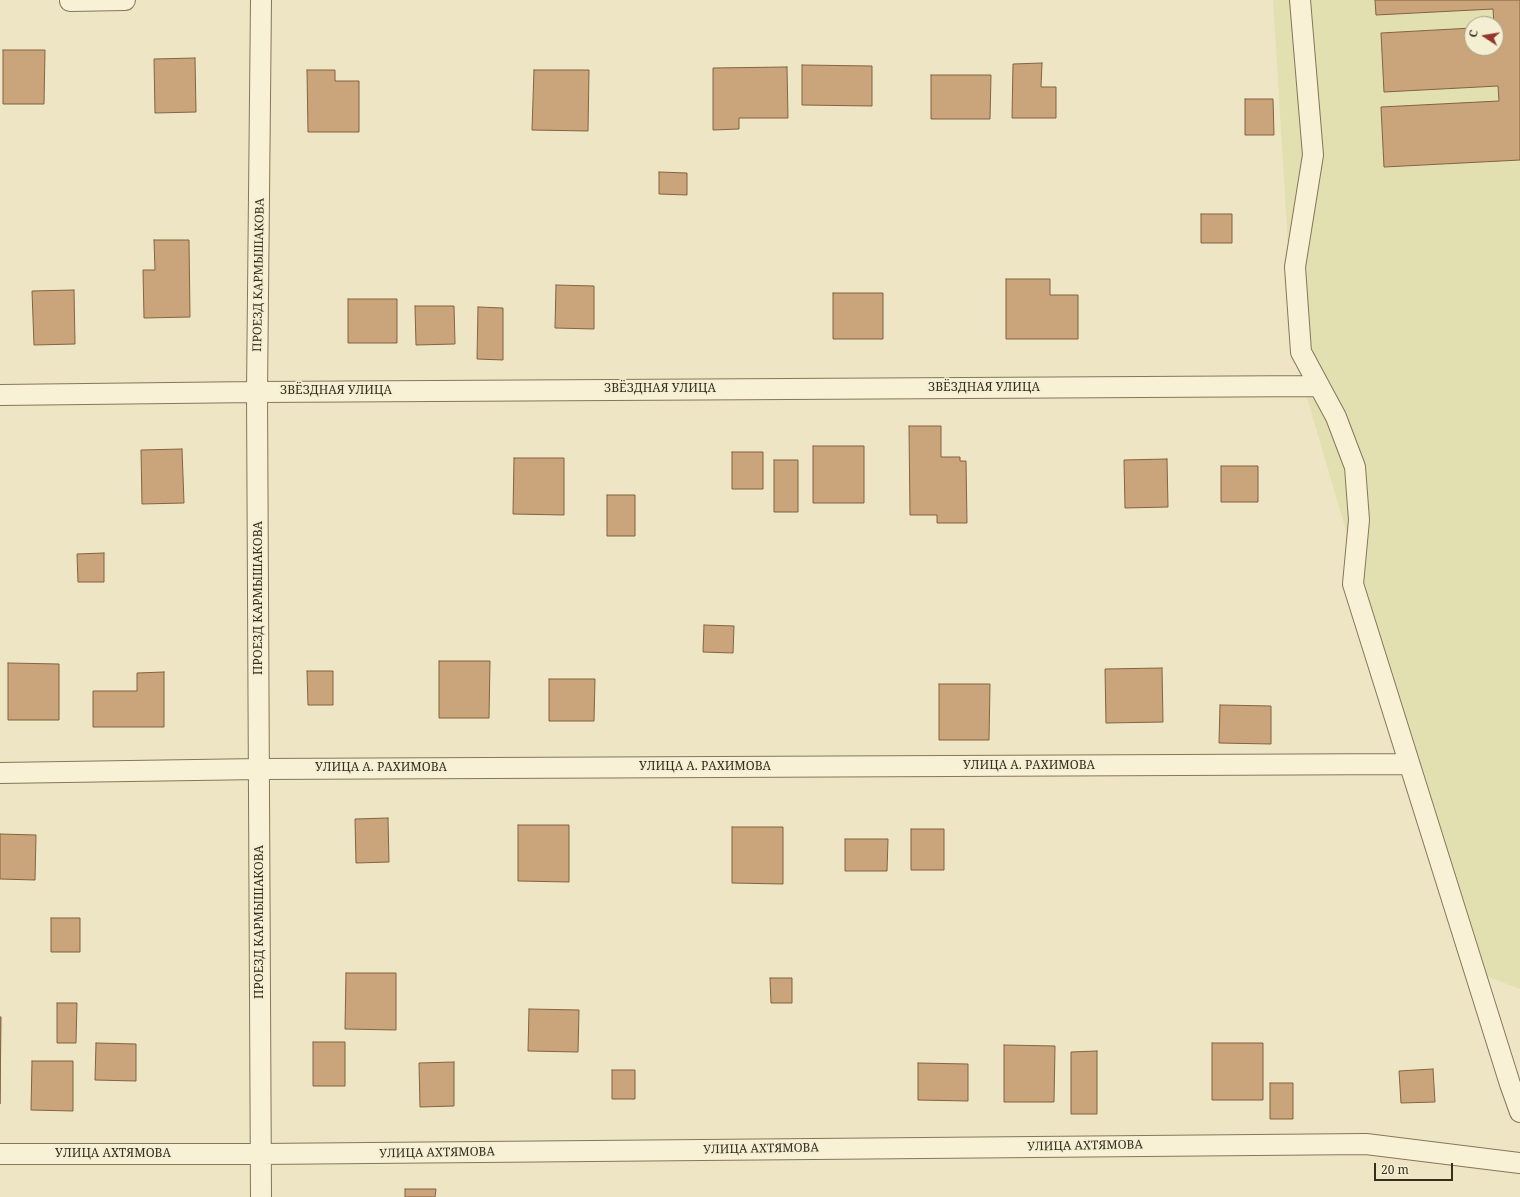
<!DOCTYPE html>
<meta charset="utf-8">
<style>
body{margin:0}
#map{position:relative;width:1520px;height:1197px;overflow:hidden;background:#ede5c3;font-family:"Noto Serif",serif}
canvas{display:block}
.north{position:absolute;left:1464px;top:16px;width:40px;height:40px;box-sizing:border-box;background:#f4eed2;border:1px solid #a8a18a;border-radius:50%;rotate:282deg;font-size:11px;font-weight:700;line-height:16px;text-align:center;color:#362d1e}
.north::after{content:'';display:block;margin:auto;width:14px;height:18px;background:#93372c;clip-path:polygon(50% 0,100% 100%,50% 72%,0 100%)}
.scale{position:absolute;left:1374px;top:1163px;width:79px;height:18px;box-sizing:border-box;border:2px solid #362d1e;border-top:0;padding-left:5px;font-size:12px;line-height:14px;white-space:nowrap;color:#362d1e;-webkit-text-stroke:3px #f4eed2;paint-order:stroke}
</style>
<div id="map">
<canvas width="1520" height="1197"></canvas>
<div class="north">С</div>
<div class="scale">20 m</div>
</div>
<script>
const c = document.querySelector('canvas').getContext('2d');
c.lineJoin = 'round';
function fill(path, color) { c.fillStyle = color; c.fill(path, 'evenodd'); }
const toPath = rows => new Path2D(rows.map(r => 'M' + r).join(''));
function stroke(path, color, width, dash) { c.strokeStyle = color; c.lineWidth = width; c.lineCap = dash ? 'butt' : 'round'; c.setLineDash(dash || []); c.stroke(path); }
function label(font, color, halo, rows, align = 'center') {
  c.font = font + ' "Noto Serif",serif'; c.lineWidth = 3.5; c.setLineDash([]); c.textBaseline = 'middle'; c.strokeStyle = halo; c.fillStyle = color; for (const [text, x, y, turn = 0] of rows) {
    c.save(); c.translate(x, y); c.rotate((+turn || 0) * Math.PI / 180); c.textAlign = isNaN(turn) ? turn : align; if (halo) c.strokeText(text, 0, 0); c.fillText(text, 0, 0); c.restore();
  }
}
fill(toPath([
 [1273,0,1520,0,1520,989,1476,972,1295,357],
 [1472,24,1496,24,1496,48,1472,48]
]), '#e2dfb0');
const building = toPath([
 [1375,0,1520,0,1520,160,1384,167,1381,107,1499,101,1498,86,1384,92,1381,33,1472,28,1472,48,1496,48,1496,24,1494,24,1493,9,1376,15,1375,0],
 [3,50,45,50,44,104,3,104,3,50],
 [195,58,196,112,155,113,154,59,195,58],
 [1042,63,1041,87,1056,87,1056,118,1012,118,1013,64,1042,63],
 [802,65,872,66,872,106,802,105,802,65],
 [787,67,788,118,739,118,739,129,713,130,713,68,787,67],
 [307,70,335,70,335,81,359,81,359,132,308,132,307,70],
 [534,70,589,70,588,131,532,130,534,70],
 [931,75,991,75,990,119,931,119,931,75],
 [1245,99,1273,99,1274,135,1245,135,1245,99],
 [659,172,687,173,687,195,659,194,659,172],
 [1201,214,1232,214,1232,243,1201,243,1201,214],
 [154,240,189,240,190,317,144,318,143,270,155,270,154,240],
 [1006,279,1050,279,1050,295,1078,295,1078,339,1006,339,1006,279],
 [556,285,594,286,594,329,555,328,556,285],
 [74,290,75,344,34,345,32,291,74,290],
 [833,293,883,293,883,339,833,339,833,293],
 [348,299,397,299,397,343,348,343,348,299],
 [415,306,454,306,455,344,416,345,415,306],
 [478,307,503,308,503,360,477,359,478,307],
 [909,426,941,426,941,457,960,457,960,461,966,461,967,523,937,523,937,515,910,515,909,426],
 [813,446,864,446,864,503,813,503,813,446],
 [182,449,184,503,142,504,141,450,182,449],
 [732,452,763,452,763,489,732,489,732,452],
 [514,458,564,458,564,515,513,514,514,458],
 [1167,459,1168,507,1125,508,1124,460,1167,459],
 [774,460,798,460,798,512,774,512,774,460],
 [1221,466,1258,466,1258,502,1221,502,1221,466],
 [607,495,635,495,635,536,607,536,607,495],
 [104,553,104,582,78,582,77,554,104,553],
 [704,625,734,626,733,653,703,652,704,625],
 [439,661,490,661,489,718,439,718,439,661],
 [8,663,59,664,59,720,8,720,8,663],
 [1162,668,1163,722,1106,723,1105,669,1162,668],
 [307,671,333,671,333,705,308,705,307,671],
 [164,672,164,727,93,727,93,691,137,691,137,673,164,672],
 [549,679,595,679,594,721,549,721,549,679],
 [939,684,990,684,989,740,939,740,939,684],
 [1220,705,1271,706,1271,744,1219,743,1220,705],
 [388,818,389,862,356,863,355,819,388,818],
 [518,825,569,825,569,882,518,881,518,825],
 [732,827,783,827,783,884,732,883,732,827],
 [911,829,944,829,944,870,911,870,911,829],
 [0,834,36,835,35,880,0,879,0,834],
 [845,839,888,839,887,871,845,871,845,839],
 [51,918,80,918,80,952,51,952,51,918],
 [346,973,396,973,396,1030,345,1029,346,973],
 [770,978,792,978,792,1003,771,1003,770,978],
 [57,1003,77,1003,76,1043,57,1043,57,1003],
 [529,1009,579,1010,578,1052,528,1051,529,1009],
 [0,1017,1,1017,0,1104,0,1017],
 [313,1042,345,1042,345,1086,313,1086,313,1042],
 [96,1043,136,1044,136,1081,95,1080,96,1043],
 [1212,1043,1263,1043,1263,1100,1212,1100,1212,1043],
 [1004,1045,1055,1046,1054,1102,1004,1102,1004,1045],
 [1097,1051,1097,1114,1071,1114,1071,1052,1097,1051],
 [32,1061,73,1061,73,1111,31,1110,32,1061],
 [454,1062,454,1106,420,1107,419,1063,454,1062],
 [918,1063,968,1064,968,1101,918,1100,918,1063],
 [1433,1069,1435,1102,1401,1103,1399,1071,1433,1069],
 [612,1070,635,1070,635,1099,612,1099,612,1070],
 [1270,1083,1293,1083,1293,1119,1270,1119,1270,1083],
 [405,1189,436,1189,435,1197,405,1197,405,1189]
]);
fill(building, '#caa47a');
stroke(building, '#846341', 1);
const minor = toPath([
 [1300,0,1313,155,1295,267,1301,352,1336,417,1355,467,1359,520,1353,584,1510,1084,1520,1112],
 [70,1,125,0],
 [0,395,257,392,1319,386],
 [0,773,260,769,1409,764],
 [0,1154,260,1154,1366,1144,1520,1163],
 [261,1197,257,392,261,0]
]);
stroke(minor, '#86765a', 22);
stroke(minor, '#f8f1d6', 20);
label('12px', '#362d1e', '#f4eed2', [
 ["ПРОЕЗД КАРМЫШАКОВА",259,275,-89],
 ["ЗВЁЗДНАЯ УЛИЦА",984,388],
 ["ЗВЁЗДНАЯ УЛИЦА",660,389],
 ["ЗВЁЗДНАЯ УЛИЦА",336,391],
 ["ПРОЕЗД КАРМЫШАКОВА",259,598,-90],
 ["УЛИЦА А. РАХИМОВА",1029,766],
 ["УЛИЦА А. РАХИМОВА",705,767],
 ["УЛИЦА А. РАХИМОВА",381,768],
 ["ПРОЕЗД КАРМЫШАКОВА",260,922,-90],
 ["УЛИЦА АХТЯМОВА",1085,1146,-1],
 ["УЛИЦА АХТЯМОВА",761,1149,-1],
 ["УЛИЦА АХТЯМОВА",437,1153,-1],
 ["УЛИЦА АХТЯМОВА",113,1154]
]);
</script>
